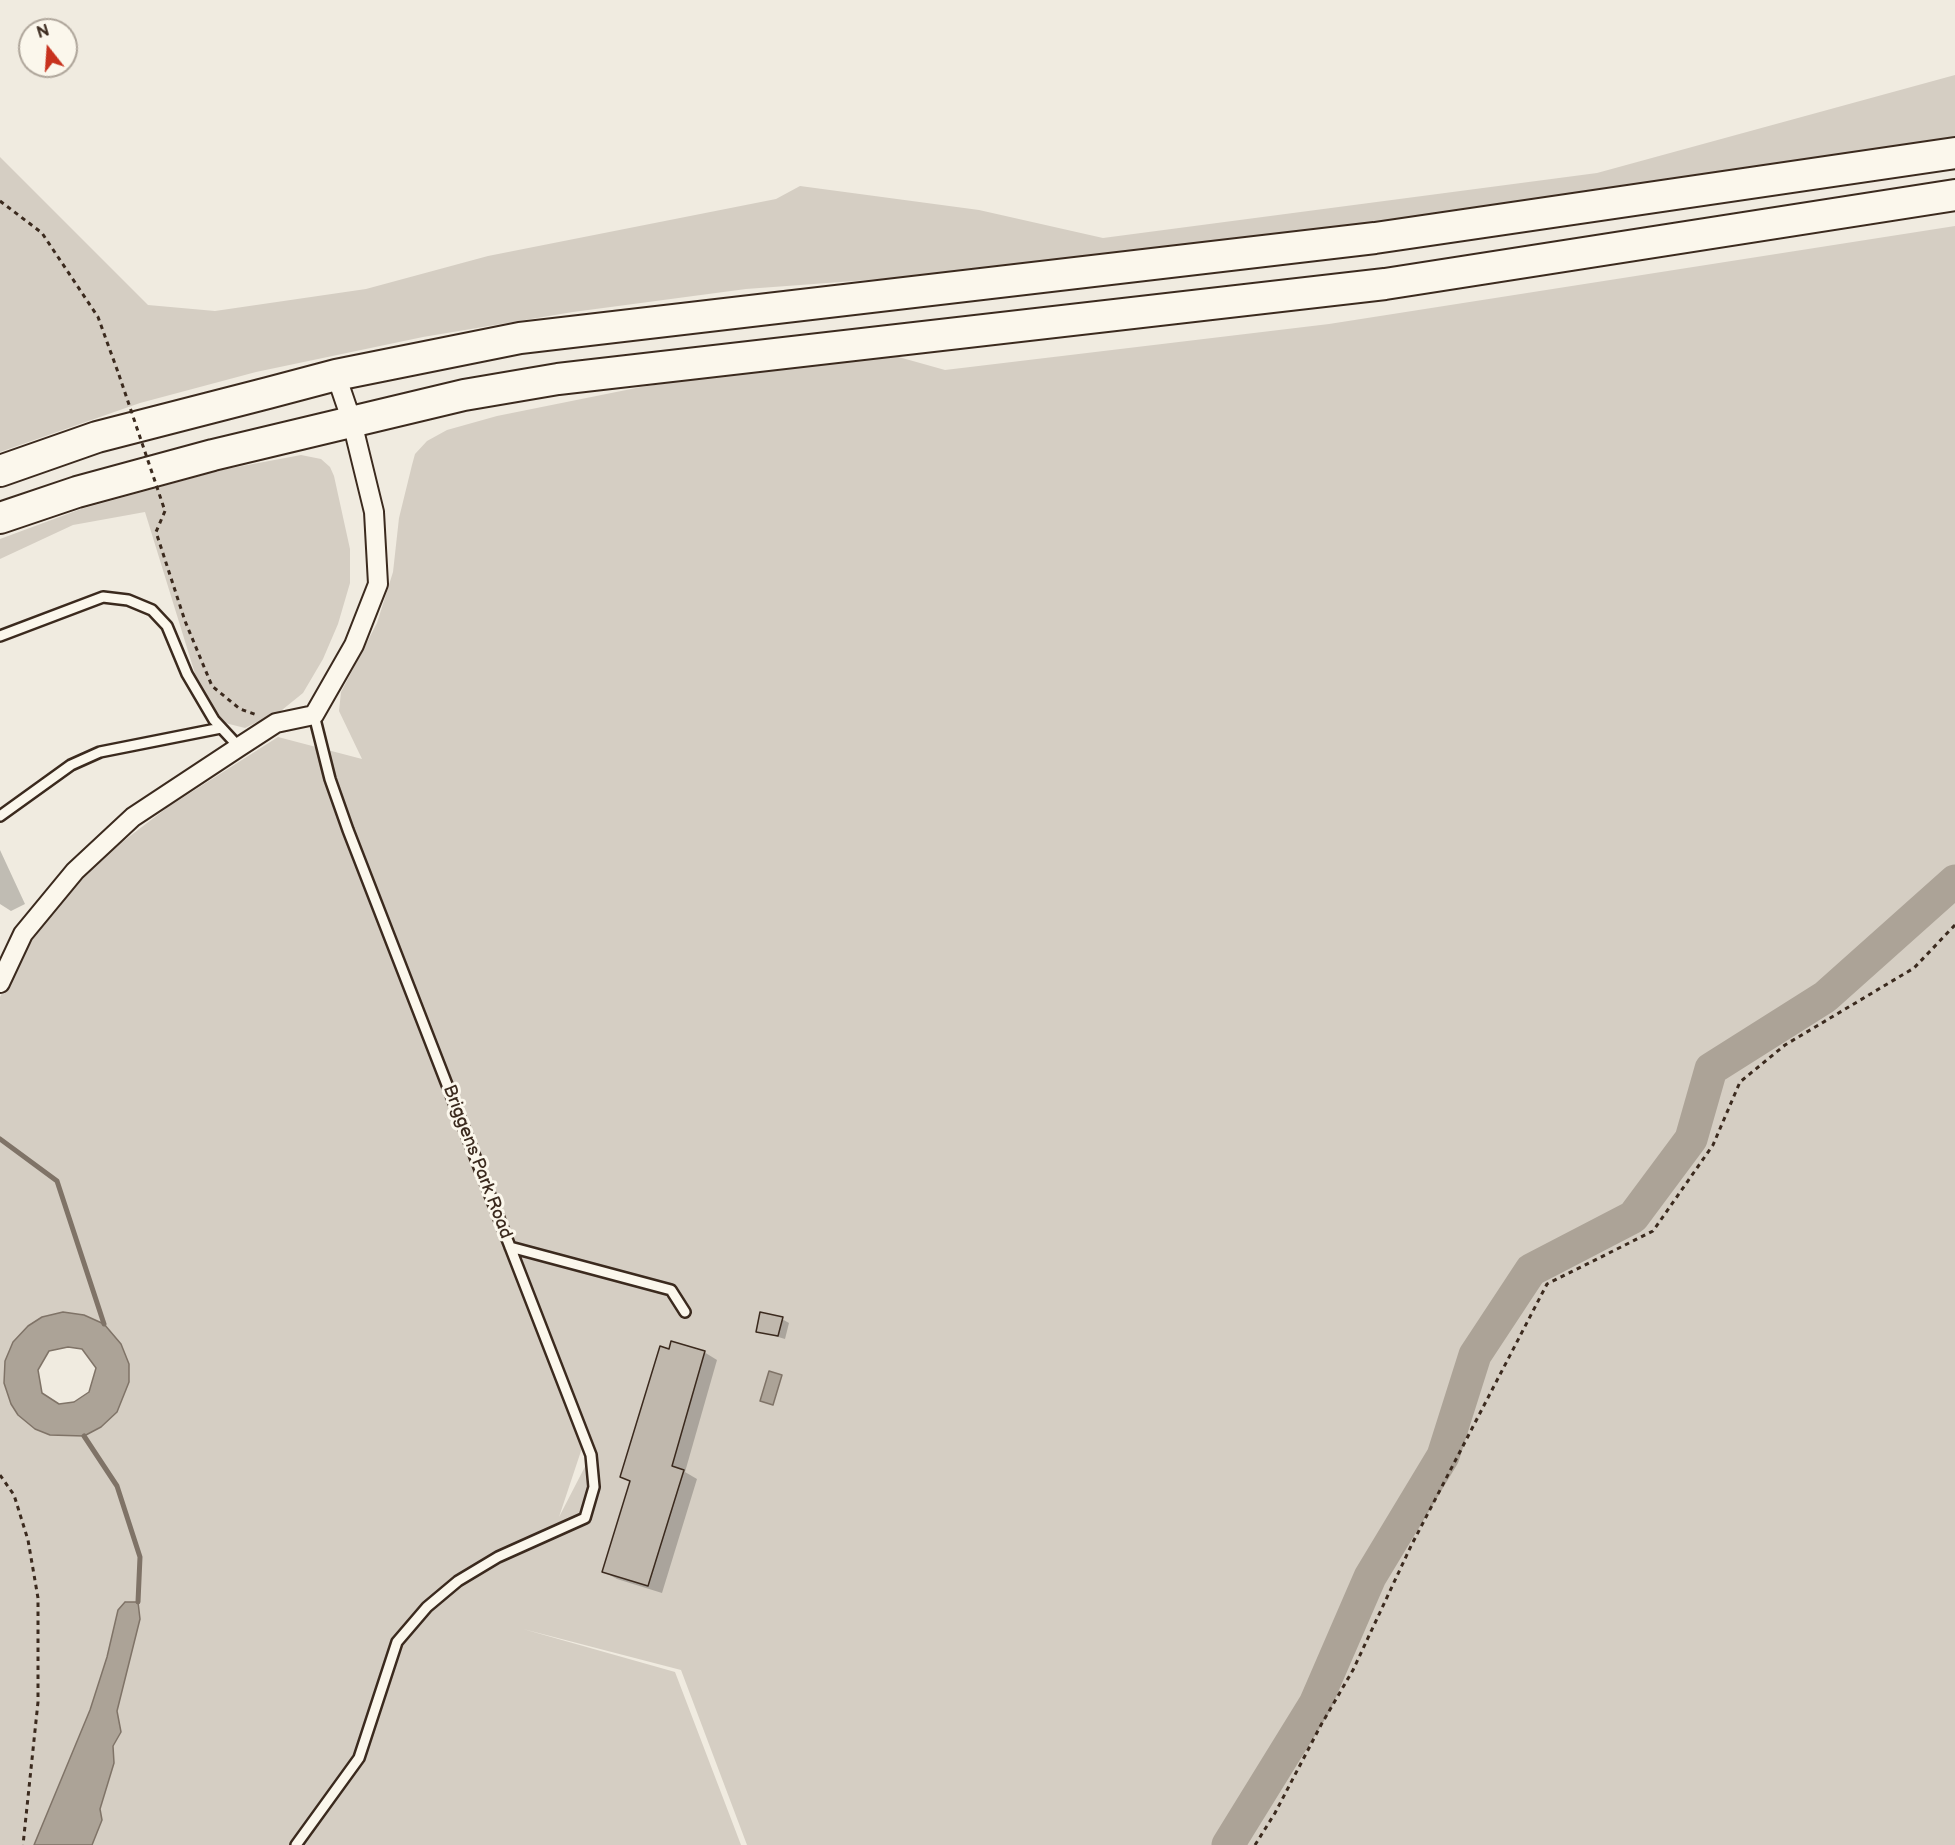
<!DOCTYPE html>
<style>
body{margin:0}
#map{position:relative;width:1955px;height:1845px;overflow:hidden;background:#f0ebe0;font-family:"Balsamiq Sans",sans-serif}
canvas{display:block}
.north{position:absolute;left:18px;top:18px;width:60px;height:60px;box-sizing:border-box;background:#fbf7ec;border:2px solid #aea59a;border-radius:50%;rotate:343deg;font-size:16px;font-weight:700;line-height:24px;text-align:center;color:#3b2a1e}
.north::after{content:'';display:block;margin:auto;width:21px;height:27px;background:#c8321e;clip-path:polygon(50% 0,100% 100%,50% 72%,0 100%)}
</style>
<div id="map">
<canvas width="1955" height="1845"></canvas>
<div class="north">N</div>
</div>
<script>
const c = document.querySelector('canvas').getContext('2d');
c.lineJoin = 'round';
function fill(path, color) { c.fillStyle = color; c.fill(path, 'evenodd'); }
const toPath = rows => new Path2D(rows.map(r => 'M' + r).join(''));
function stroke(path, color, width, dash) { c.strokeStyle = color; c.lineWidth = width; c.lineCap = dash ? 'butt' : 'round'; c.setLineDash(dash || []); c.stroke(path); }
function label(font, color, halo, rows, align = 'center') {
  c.font = font + ' "Balsamiq Sans",sans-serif'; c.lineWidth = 6; c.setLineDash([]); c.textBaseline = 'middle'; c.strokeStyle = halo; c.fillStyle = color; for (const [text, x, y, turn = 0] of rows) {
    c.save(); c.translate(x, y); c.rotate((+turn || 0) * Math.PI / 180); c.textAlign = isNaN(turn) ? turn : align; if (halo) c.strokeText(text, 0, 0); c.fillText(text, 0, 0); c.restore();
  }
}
fill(toPath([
 [1955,75,1955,136,1902,147,1559,202,922,276,746,289,573,312,423,337,256,372,140,403,0,452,0,157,148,305,215,311,366,289,488,256,776,199,800,186,979,210,1103,238,1597,173],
 [1955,226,1955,1845,747,1845,681,1670,523,1629,675,1672,741,1845,92,1845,102,1820,100,1810,114,1763,113,1746,121,1732,117,1711,140,1619,138,1602,118,1610,107,1657,90,1710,34,1845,0,1845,0,997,29,937,79,875,168,807,278,737,362,759,339,711,341,692,377,623,393,572,399,518,412,465,415,454,427,441,447,430,497,416,641,387,747,371,895,356,945,370,1329,324],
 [42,1317,129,1382,117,1412,101,1427,84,1436,18,1415],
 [542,1338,591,1455,559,1517,582,1448],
 [301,455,321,459,330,467,334,476,350,549,350,583,338,624,323,659,303,693,282,710,245,728,209,719,145,512,73,525,0,559,0,539,81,509,221,470]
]), '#d5cec3');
const water = toPath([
 [63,1312,84,1315,104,1324,121,1344,129,1364,129,1382,117,1412,101,1427,84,1436,50,1435,35,1429,18,1415,11,1404,4,1383,5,1361,13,1342,28,1326,42,1317,63,1312],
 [68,1347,82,1349,96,1368,89,1392,74,1402,59,1404,42,1393,38,1370,49,1351,68,1347],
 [769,1371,782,1375,773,1405,760,1401,769,1371],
 [125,1602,138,1602,140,1619,117,1711,121,1732,113,1746,114,1763,100,1809,102,1820,92,1845,34,1845,90,1710,107,1657,118,1610,125,1602]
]);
fill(water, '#aca397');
stroke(water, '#7f7367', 1.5);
fill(toPath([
 [0,850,25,904,11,911,0,904],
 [782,1319,789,1323,785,1339,758,1331],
 [670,1350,704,1352,717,1360,685,1472,697,1479,662,1593,617,1579,604,1572,631,1482,621,1477]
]), '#0003');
stroke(toPath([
 [0,1139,57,1181,104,1324],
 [84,1436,117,1486,140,1557,138,1602]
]), '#7f7367', 5);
stroke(toPath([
 [1228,1845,1315,1704,1370,1577,1443,1456,1475,1355,1531,1270,1633,1217,1691,1139,1711,1069,1825,997,1955,881]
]), '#aca397', 33);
const building = toPath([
 [760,1312,783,1317,778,1336,756,1332,760,1312],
 [671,1341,705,1351,672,1466,684,1470,648,1586,602,1572,630,1481,620,1477,660,1346,669,1349,671,1341]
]);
fill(building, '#c0b8ad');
stroke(building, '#3b2a1e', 1.5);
const service = toPath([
 [0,636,103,597,128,600,152,610,167,626,187,674,214,720,239,747],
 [0,816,71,765,100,752,221,728],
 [510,1247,671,1290,685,1312],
 [296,1845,359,1758,397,1642,427,1607,458,1581,498,1557,585,1518,594,1487,591,1455,348,830,330,779,314,715]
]);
const minor = toPath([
 [0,983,23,934,75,871,133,817,239,747,276,723,314,715,354,645,378,584,374,512,352,422,336,375]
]);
const trunk = toPath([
 [0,471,97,437,268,393,336,375,520,338,1375,238,1955,153],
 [0,518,77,492,213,455,464,395,558,379,1385,284,1955,195]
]);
stroke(service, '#3b2a1e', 14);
stroke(minor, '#3b2a1e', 22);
stroke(trunk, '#3b2a1e', 34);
stroke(toPath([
 [0,201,42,233,98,317,119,375],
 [165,511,156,532,185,621,212,686,240,709,257,715],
 [0,1475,14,1495,28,1540,38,1598,38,1702,23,1845],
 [1255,1845,1275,1813,1321,1725,1353,1670,1411,1546,1547,1284,1653,1231,1713,1145,1740,1082,1785,1045,1914,968,1955,925]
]), '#3b2a1e', 3, [4.5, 4.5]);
stroke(service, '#fbf7ec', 9);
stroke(minor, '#fbf7ec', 18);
stroke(trunk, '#fbf7ec', 30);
stroke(toPath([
 [119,375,165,511]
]), '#3b2a1e', 3, [4.5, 4.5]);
label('18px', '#3b2a1e', '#fbf7ec', [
 ["Briggens Park Road",477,1162,69]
]);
</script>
